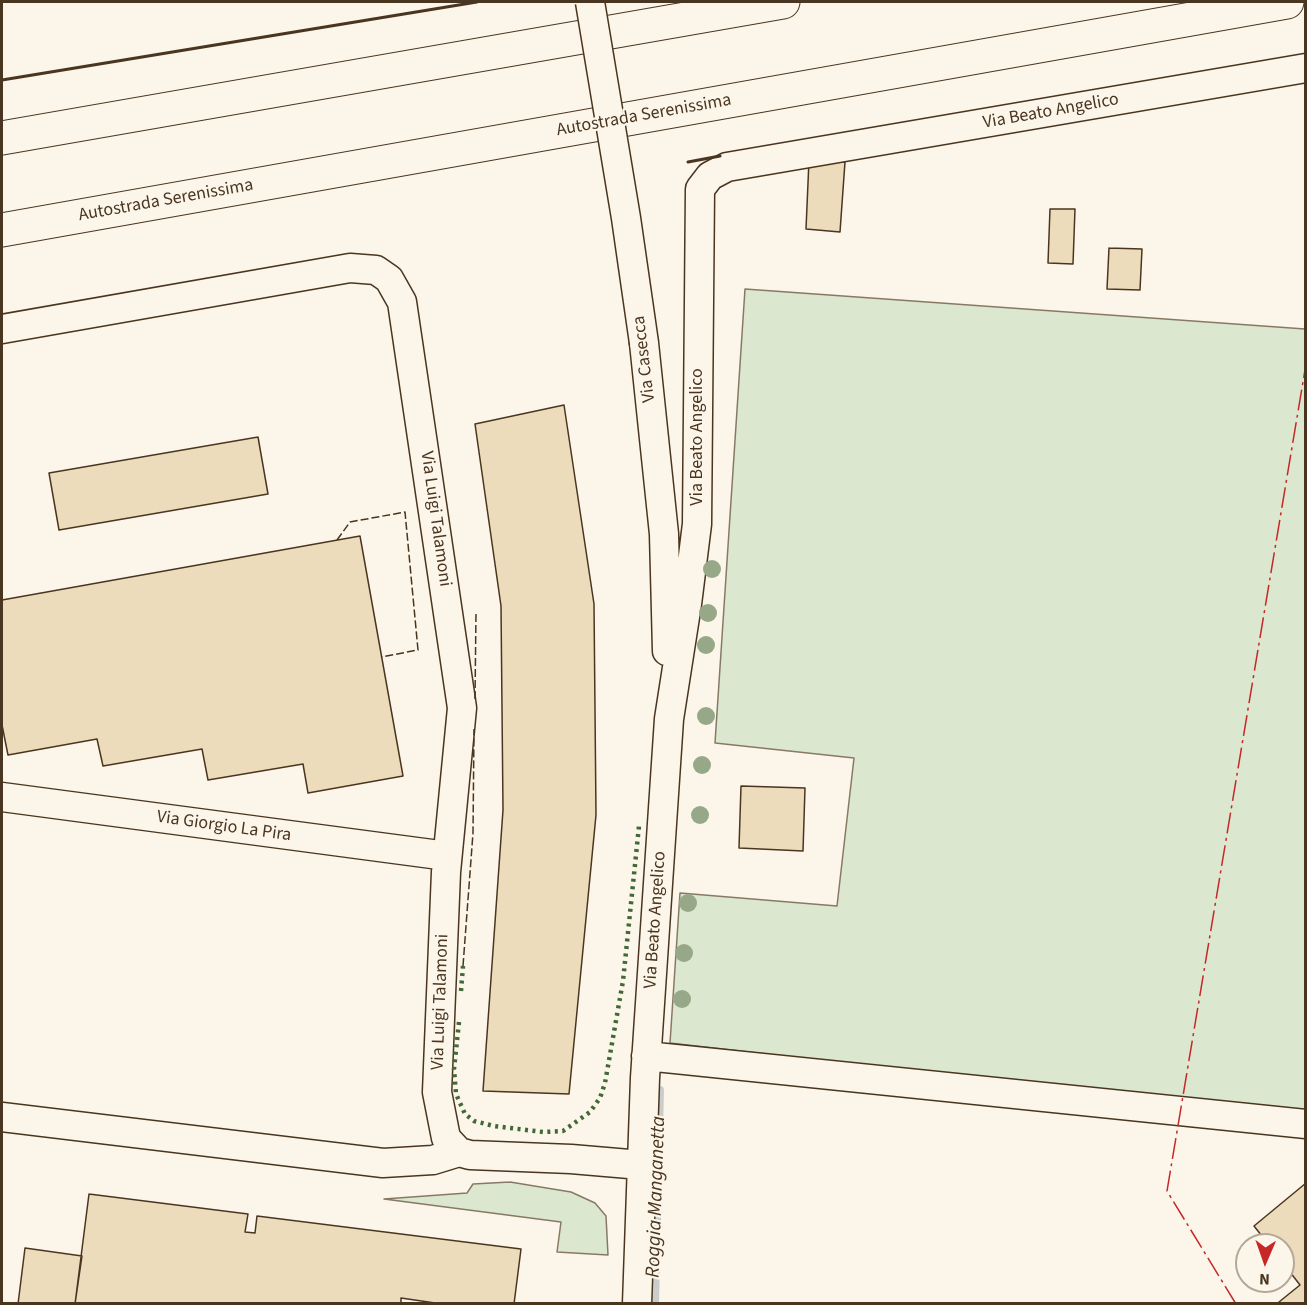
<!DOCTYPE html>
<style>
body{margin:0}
#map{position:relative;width:1307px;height:1305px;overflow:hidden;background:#fbf6e9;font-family:"Source Sans 3",sans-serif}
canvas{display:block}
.frame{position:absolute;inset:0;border:3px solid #4a3520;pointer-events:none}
.north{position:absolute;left:1235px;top:1233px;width:60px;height:60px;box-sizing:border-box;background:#fbf6e9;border:2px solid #b4a999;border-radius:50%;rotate:182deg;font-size:16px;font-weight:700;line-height:24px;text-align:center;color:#4a3520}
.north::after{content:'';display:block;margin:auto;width:21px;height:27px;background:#c62828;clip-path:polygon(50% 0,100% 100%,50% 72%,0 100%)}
</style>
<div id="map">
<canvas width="1307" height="1305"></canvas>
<div class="frame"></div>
<div class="north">N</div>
</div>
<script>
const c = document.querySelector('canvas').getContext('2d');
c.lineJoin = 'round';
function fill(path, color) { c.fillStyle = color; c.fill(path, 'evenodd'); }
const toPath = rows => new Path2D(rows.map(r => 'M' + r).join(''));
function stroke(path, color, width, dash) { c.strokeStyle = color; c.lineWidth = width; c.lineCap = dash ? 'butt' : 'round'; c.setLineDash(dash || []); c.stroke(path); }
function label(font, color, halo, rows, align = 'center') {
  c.font = font + ' "Source Sans 3",sans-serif'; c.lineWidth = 4.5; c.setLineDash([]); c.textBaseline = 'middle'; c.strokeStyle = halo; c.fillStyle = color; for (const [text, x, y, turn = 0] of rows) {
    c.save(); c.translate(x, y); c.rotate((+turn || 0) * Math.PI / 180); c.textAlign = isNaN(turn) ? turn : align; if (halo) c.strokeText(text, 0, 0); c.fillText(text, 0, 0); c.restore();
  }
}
const green = toPath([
 [745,289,1305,329,1305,1116,670,1043,680,893,837,906,854,758,715,743,745,289],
 [510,1182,571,1192,595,1203,606,1216,608,1255,557,1252,561,1222,384,1199,467,1193,473,1184,510,1182]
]);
fill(green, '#dce7d0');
stroke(green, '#887966', 1.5);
stroke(toPath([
 [655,1304,660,1090]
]), '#c9cecd', 8);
const building = toPath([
 [809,160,845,162,840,232,806,229,809,160],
 [1050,209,1075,209,1073,264,1048,263,1050,209],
 [1109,248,1142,249,1140,290,1107,289,1109,248],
 [564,405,594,604,596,815,569,1094,483,1091,503,810,501,606,475,424,564,405],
 [258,437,268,494,59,530,49,473,258,437],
 [360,536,403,776,308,793,303,764,208,780,202,749,103,766,97,739,8,755,2,725,2,600,360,536],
 [741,786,805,788,803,851,739,848,741,786],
 [1306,1183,1306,1304,1281,1304,1279,1302,1300,1285,1283,1263,1283,1245,1269,1245,1254,1226,1306,1183],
 [89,1194,248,1214,245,1232,255,1233,257,1216,521,1249,514,1304,442,1304,401,1298,401,1304,75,1304,89,1194],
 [25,1248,82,1256,75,1304,18,1304,25,1248]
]);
fill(building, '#ecdcbc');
stroke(building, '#4a3520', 1.5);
const minor = toPath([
 [2,329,350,268,376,270,389,279,402,302,462,708,446,872,437,1092,446,1138,459,1152,470,1155,571,1159,641,1165],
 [644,343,664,534,667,651],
 [2,797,447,856],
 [646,1056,1306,1124],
 [2,1117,383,1163,433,1160,459,1152],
 [637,1304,645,1078,669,719,687,604,697,524,700,189,710,176,727,167,1306,68]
]);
const highway = toPath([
 [2,138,783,2],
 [2,230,1287,2]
]);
stroke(minor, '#4a3520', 31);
stroke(highway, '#4a3520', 35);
stroke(minor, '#fbf6e9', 28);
stroke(highway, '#fbf6e9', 33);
const minorBridge = toPath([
 [590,2,626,218,644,343]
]);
stroke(minorBridge, '#4a3520', 31, []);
stroke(minorBridge, '#fbf6e9', 28);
stroke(toPath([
 [461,991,463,966],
 [459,1022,454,1069,456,1094,465,1114,474,1121,494,1126,543,1132,563,1131,590,1112,600,1098,605,1083,623,981,639,826]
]), '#436837', 4.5, [3, 4.5]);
stroke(toPath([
 [337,540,350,522,405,512,418,650,381,657],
 [475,699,476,612],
 [463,966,473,833,474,729]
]), '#4a3520', 1.5, [8, 3]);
stroke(toPath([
 [2,80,477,2],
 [688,162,720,156]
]), '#4a3520', 3);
stroke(toPath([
 [1236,1304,1167,1191,1306,364]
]), '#c62828', 1.5, [21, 4.5, 3, 4.5]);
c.fillStyle = '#96a887';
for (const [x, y] of [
 [712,569],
 [708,613],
 [706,645],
 [706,716],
 [702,765],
 [700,815],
 [688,903],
 [684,953],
 [682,999]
]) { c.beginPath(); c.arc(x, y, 9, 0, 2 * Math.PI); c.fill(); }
label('18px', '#4a3520', '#fbf6e9', [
 ["Via Beato Angelico",1051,112,-10],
 ["Autostrada Serenissima",644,116,-10],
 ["Autostrada Serenissima",166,201,-10],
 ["Via Casecca",645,359,-97],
 ["Via Beato Angelico",698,437,-90],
 ["Via Luigi Talamoni",435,519,82],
 ["Via Giorgio La Pira",224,827,8],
 ["Via Beato Angelico",656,920,-86],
 ["Via Luigi Talamoni",441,1002,-88]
]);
label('italic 20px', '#4a3520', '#fbf6e9', [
 ["Roggia Manganetta",657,1197,-88]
]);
</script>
